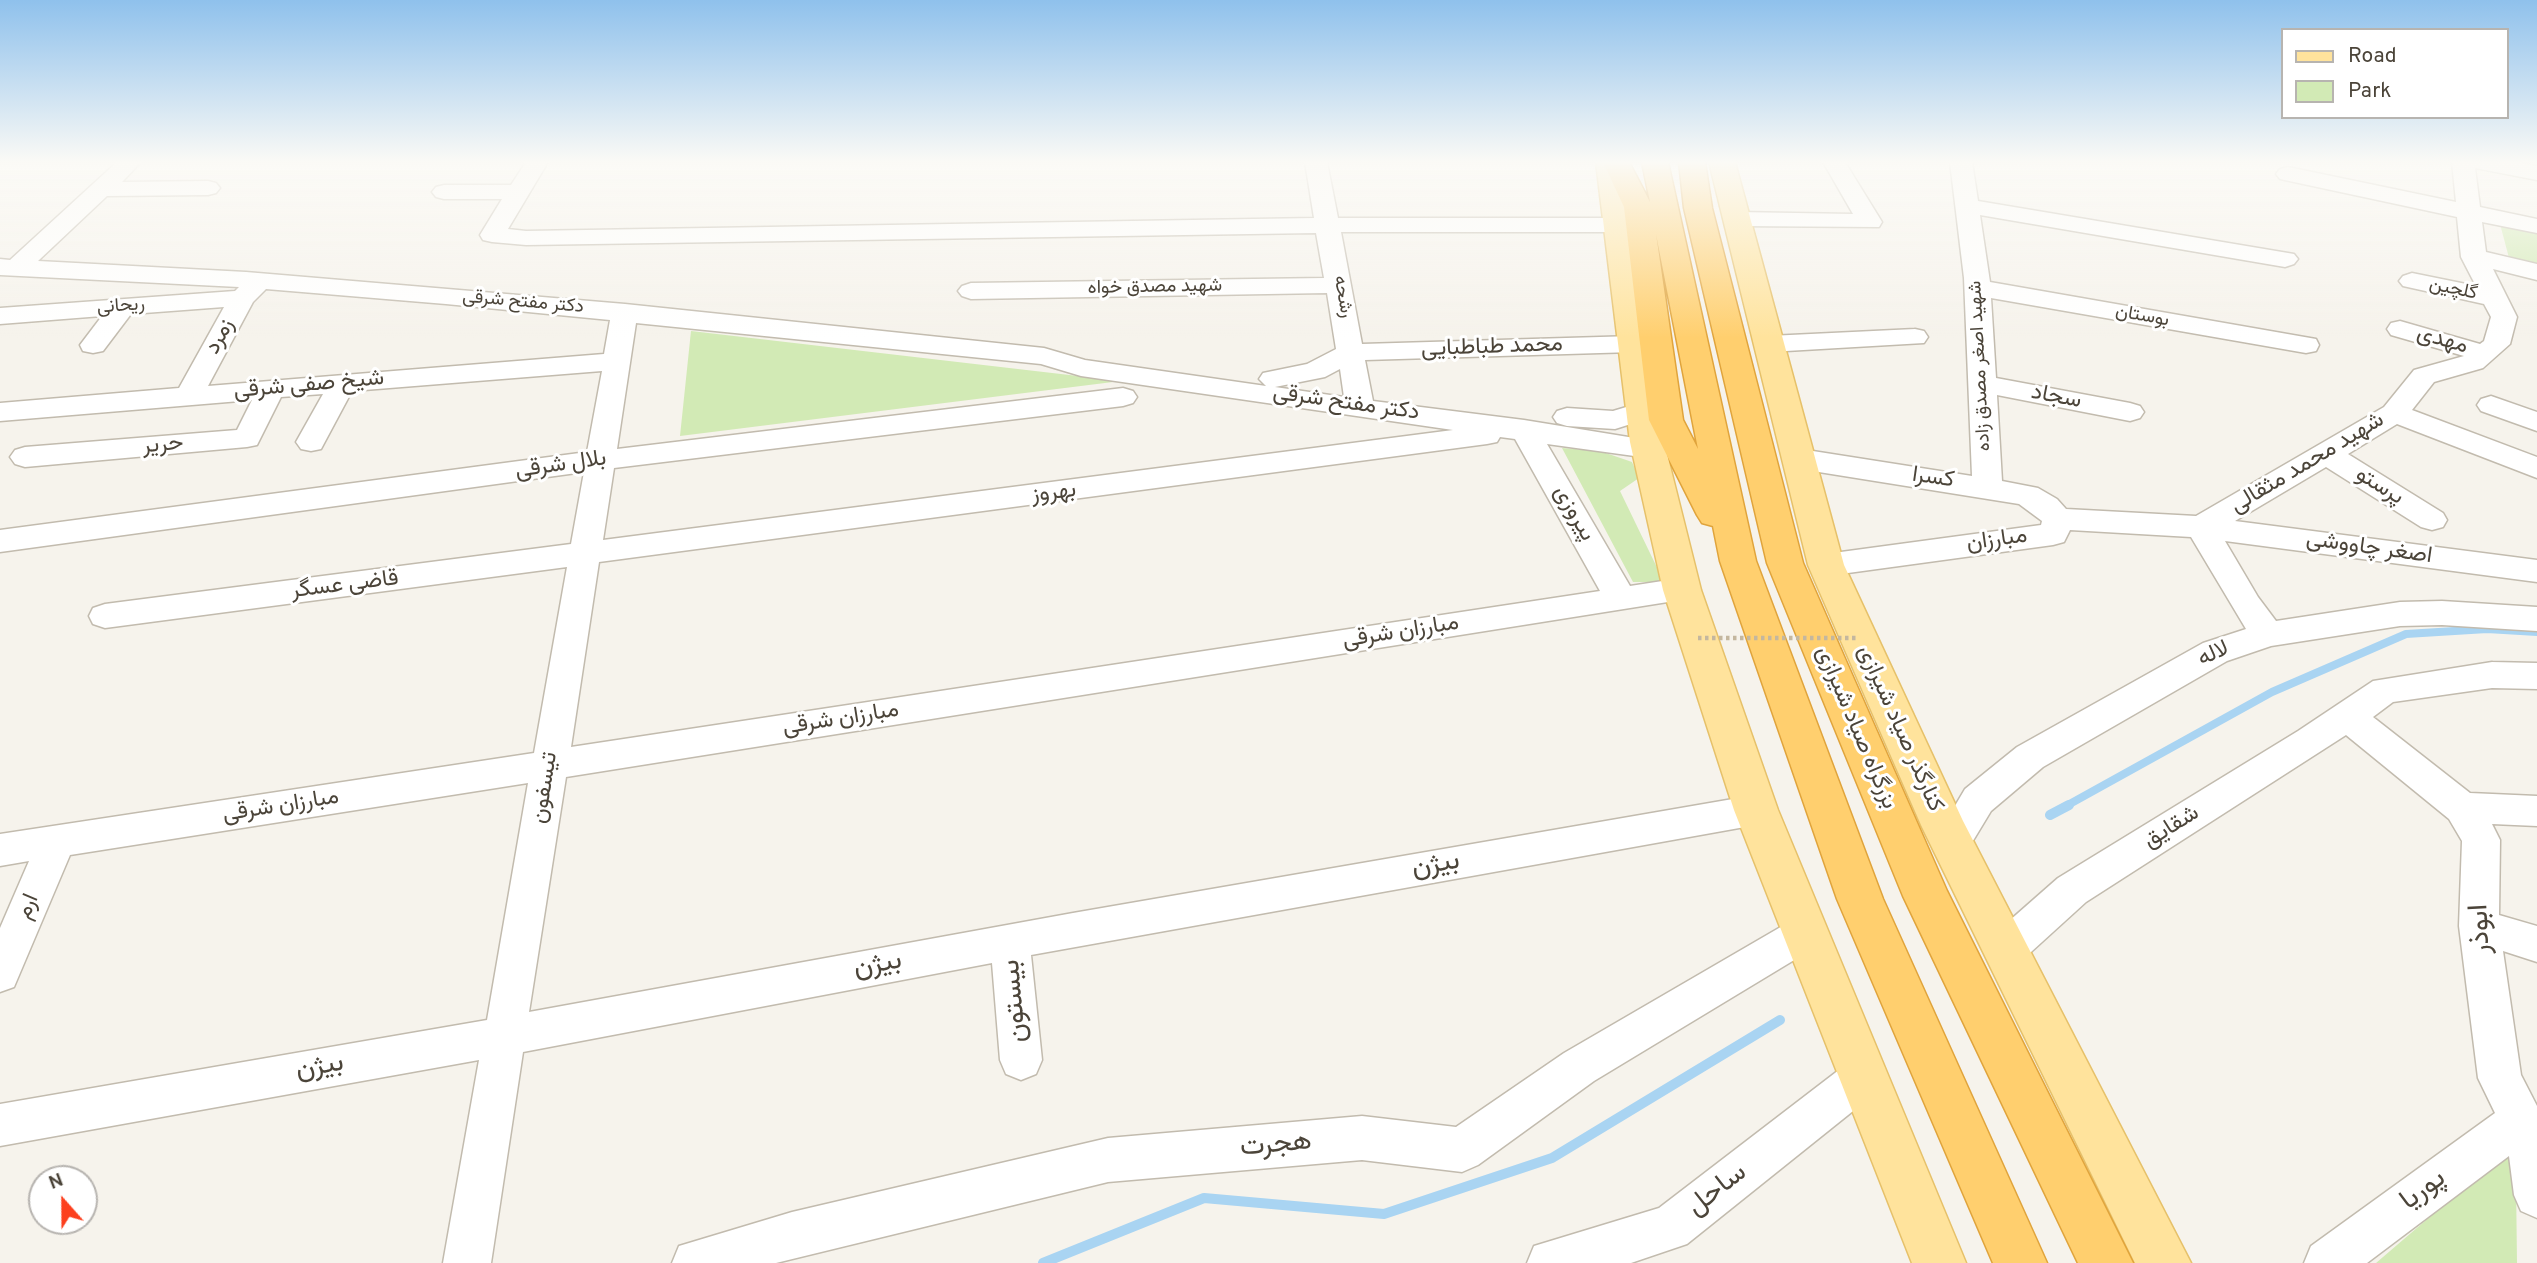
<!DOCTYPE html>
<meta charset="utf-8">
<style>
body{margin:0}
#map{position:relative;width:2537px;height:1263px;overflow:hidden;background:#f6f3ec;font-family:Overpass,sans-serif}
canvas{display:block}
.legend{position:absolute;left:2281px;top:28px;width:228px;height:91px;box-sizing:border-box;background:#fff;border:2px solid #b7b4b0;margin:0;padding:9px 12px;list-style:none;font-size:21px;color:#4b4439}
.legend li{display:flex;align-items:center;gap:14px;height:35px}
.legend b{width:35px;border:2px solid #b7b4b0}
.north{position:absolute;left:28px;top:1165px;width:70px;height:70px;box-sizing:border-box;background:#fff;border:2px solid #b7b4b0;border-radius:50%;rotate:339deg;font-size:19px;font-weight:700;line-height:28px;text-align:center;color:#4b4439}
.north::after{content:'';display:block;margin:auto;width:24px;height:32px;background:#fc3f1d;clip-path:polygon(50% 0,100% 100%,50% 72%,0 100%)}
</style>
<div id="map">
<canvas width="2537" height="1263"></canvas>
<ul class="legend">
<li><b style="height:9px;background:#ffe39c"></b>Road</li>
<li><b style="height:19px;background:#d2eab5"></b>Park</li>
</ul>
<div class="north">N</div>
</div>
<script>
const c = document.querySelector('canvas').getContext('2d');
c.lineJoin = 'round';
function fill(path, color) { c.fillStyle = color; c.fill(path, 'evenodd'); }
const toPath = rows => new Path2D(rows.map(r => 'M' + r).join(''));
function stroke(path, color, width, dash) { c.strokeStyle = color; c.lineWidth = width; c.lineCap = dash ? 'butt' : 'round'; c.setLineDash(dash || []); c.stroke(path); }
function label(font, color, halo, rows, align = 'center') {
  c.font = font + ' Overpass,Vazirmatn,sans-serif'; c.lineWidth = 6; c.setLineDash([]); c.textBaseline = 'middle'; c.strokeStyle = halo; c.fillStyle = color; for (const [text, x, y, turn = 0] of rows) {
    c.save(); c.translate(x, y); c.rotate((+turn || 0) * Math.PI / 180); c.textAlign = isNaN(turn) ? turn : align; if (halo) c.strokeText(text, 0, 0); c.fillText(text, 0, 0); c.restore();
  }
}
fill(toPath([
 [2500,224,2537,232,2537,265,2509,258],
 [691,331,1121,381,680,436],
 [1562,448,1600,451,1632,462,1639,478,1620,491,1664,582,1633,582],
 [2509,1149,2516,1180,2517,1263,2376,1263]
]), '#d2eab5');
stroke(toPath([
 [2066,806,2272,692,2406,634,2487,629,2537,632]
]), '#a9d4f2', 8);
stroke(toPath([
 [2050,815,2069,805],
 [1043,1263,1204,1198,1384,1214,1552,1158,1780,1020]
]), '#a9d4f2', 10);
const minor = toPath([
 [117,162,141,162,122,182,208,181,216,183,220,188,216,193,208,195,107,196,38,261,246,272,625,304,1044,348,1085,360,1266,386,1259,379,1263,373,1307,364,1336,349,1327,293,971,299,962,296,958,291,962,286,971,283,1324,278,1316,233,526,245,492,242,483,240,480,235,502,199,444,199,436,197,432,192,436,187,444,185,511,185,526,162,548,162,508,229,526,231,1314,218,1305,162,1327,162,1338,218,1617,218,1626,220,1629,225,1626,230,1617,232,1341,232,1362,344,1634,336,1644,338,1647,344,1644,350,1634,352,1365,360,1373,401,1524,420,1659,442,1664,449,1659,456,1649,458,1547,444,1630,586,1682,578,1693,582,1698,590,1693,598,566,777,529,1012,1073,913,1756,795,1769,799,1775,810,1769,821,1756,825,1031,955,1042,1060,1036,1074,1021,1080,1006,1074,1000,1060,992,963,523,1052,491,1263,443,1263,479,1060,0,1146,0,1104,487,1020,528,783,70,855,14,987,0,992,0,928,29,861,0,866,0,834,534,753,567,567,105,628,93,624,89,616,93,608,105,604,571,544,584,472,0,552,0,530,587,452,602,371,352,391,321,449,311,451,301,449,296,442,323,394,281,397,257,445,247,447,25,467,15,464,10,457,15,450,25,447,237,430,252,400,0,421,0,403,179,388,224,307,131,314,103,351,93,353,83,351,80,345,102,316,0,324,0,308,235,291,239,287,0,275,0,259,10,260,117,162],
 [266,289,446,304,610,320,604,354,208,386,253,302,266,289],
 [636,323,1041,364,1081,376,1453,430,603,540,614,468,1123,406,1133,403,1137,397,1133,391,1123,388,617,449,636,323],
 [1340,369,1344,397,1275,387,1325,377,1340,369],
 [1500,437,1515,439,1600,591,571,747,599,562,1487,444,1497,442,1500,437],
 [1823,162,1845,162,1882,222,1879,227,1737,226,1728,224,1725,219,1728,214,1737,212,1853,214,1823,162],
 [1950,162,1972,162,1978,201,2294,254,2298,259,2294,264,2285,267,1980,215,1990,282,2316,339,2319,345,2316,351,2306,353,1991,298,1996,378,2130,403,2140,406,2144,412,2140,418,2130,421,1997,395,2002,481,2038,488,2057,499,2066,509,2196,516,2384,407,2414,370,2464,356,2391,335,2387,329,2391,323,2400,321,2480,344,2484,341,2491,317,2484,304,2403,286,2399,281,2403,276,2412,273,2476,286,2461,257,2457,217,2280,179,2276,174,2280,169,2288,167,2456,202,2452,162,2513,162,2537,166,2537,180,2475,168,2480,207,2537,219,2537,233,2482,222,2486,252,2537,264,2537,280,2493,269,2517,317,2510,344,2483,368,2434,382,2412,410,2537,457,2537,478,2397,424,2348,454,2443,513,2447,520,2443,527,2432,530,2421,527,2326,467,2235,521,2537,560,2537,582,2225,541,2258,597,2276,621,2400,602,2442,601,2537,607,2537,631,2442,625,2400,626,2271,646,2227,661,2043,767,1991,811,1965,854,1952,859,1939,854,1933,843,1965,789,2017,747,2203,643,2246,629,2191,537,2070,530,2064,542,2053,545,1826,576,1815,573,1810,565,1815,557,1826,554,2041,525,2042,521,2019,504,1800,469,1790,466,1785,459,1790,452,1800,449,1972,476,1964,278,1950,162],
 [1915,329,1924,331,1928,337,1924,343,1769,352,1759,350,1756,344,1759,338,1769,336,1915,329],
 [2491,396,2537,412,2537,431,2481,411,2477,405,2481,399,2491,396],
 [1643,402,1653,405,1657,411,1653,417,1615,429,1567,426,1557,423,1553,417,1557,411,1567,408,1613,411,1643,402],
 [2492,662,2537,663,2537,689,2492,688,2393,702,2373,717,2470,793,2537,796,2537,826,2492,824,2500,840,2499,915,2537,926,2537,962,2503,951,2521,1075,2537,1106,2537,1218,2521,1211,2514,1195,2509,1156,2367,1263,2304,1263,2311,1246,2495,1113,2478,1078,2459,926,2462,841,2449,819,2346,735,2086,902,2020,962,2006,967,1992,962,1986,949,1992,936,2058,878,2298,731,2373,681,2492,662],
 [1805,916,1819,921,1825,933,1819,945,1594,1081,1478,1165,1462,1172,1362,1160,1108,1182,776,1263,672,1263,679,1246,792,1212,1108,1138,1362,1116,1456,1127,1564,1053,1791,921,1805,916],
 [1863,1057,1878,1063,1884,1077,1878,1091,1687,1244,1631,1263,1527,1263,1534,1246,1659,1208,1848,1063,1863,1057]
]);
const major = toPath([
 [1596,162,1622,162,1664,442,1701,590,1778,810,1966,1263,1912,1263,1734,810,1663,590,1630,442,1596,162],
 [1709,162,1735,162,1844,565,1963,821,2191,1263,2135,1263,1921,825,1808,565,1709,162]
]);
const highway = toPath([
 [1603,162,1629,162,1650,202,1642,162,1668,162,1756,561,1883,899,2047,1263,1993,1263,1837,899,1720,561,1713,526,1702,523,1697,515,1649,420,1624,207,1603,162],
 [1656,234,1698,449,1683,420,1656,234],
 [1679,162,1705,162,1712,208,1803,563,1947,891,2133,1263,2078,1263,1903,896,1767,563,1684,208,1679,162]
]);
stroke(minor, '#c2bbae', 3);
stroke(major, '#e6c16a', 3);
stroke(highway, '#e0a43c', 3);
fill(minor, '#fff');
fill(major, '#ffe39c');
fill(highway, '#ffcf6e');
stroke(toPath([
 [1698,638,1858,638]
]), '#c4b79f', 4.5, [3.5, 3.5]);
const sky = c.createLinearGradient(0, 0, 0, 338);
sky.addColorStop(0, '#8fc1ec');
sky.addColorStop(0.48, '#fbfaf6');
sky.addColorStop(1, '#fbfaf600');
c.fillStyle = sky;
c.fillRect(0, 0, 2537, 338);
label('19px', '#4b4439', '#fff', [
 ["شهید مصدق خواه",1155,288,-1],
 ["گلچین",2453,290,12],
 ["رشحه",1342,297,80],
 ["دکتر مفتح شرقی",523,303,5],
 ["ریحانی",121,307,-4],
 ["بوستان",2142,317,10],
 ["شهید اصغر مصدق زاده",1981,366,-93]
]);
label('23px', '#4b4439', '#fff', [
 ["زمرد",221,337,-61],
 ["مهدی",2442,341,16],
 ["محمد طباطبایی",1492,348,-2],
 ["شیخ صفی شرقی",309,386,-5],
 ["سجاد",2056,398,11],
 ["دکتر مفتح شرقی",1346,404,8],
 ["حریر",163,446,-5],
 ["شهید محمد مثقالی",2308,464,-31],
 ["بلال شرقی",561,466,-8],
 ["کسرا",1933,479,8],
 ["پرستو",2379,487,32],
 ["بهروز",1054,494,-7],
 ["پیروزی",1573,514,60],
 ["مبارزان",1997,541,-8],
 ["اصغر چاووشی",2369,549,8],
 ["قاضی عسگر",345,586,-7],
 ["مبارزان شرقی",1401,633,-9],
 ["لاله",2214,655,-24],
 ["مبارزان شرقی",841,720,-9],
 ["بزرگراه صیاد شیرازی",1855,728,67],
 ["کنارگذر صیاد شیرازی",1899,729,66],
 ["تیسفون",546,788,-81],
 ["مبارزان شرقی",281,807,-9],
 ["شقایق",2172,828,-32],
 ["ارم",29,907,-67]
]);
label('28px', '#4b4439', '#fff', [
 ["بیژن",1436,866,-10],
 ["ابوذر",2482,929,-93],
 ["بیژن",878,966,-11],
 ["بیستون",1016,1001,-95],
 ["بیژن",320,1068,-10],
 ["هجرت",1276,1146,-5],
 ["ساحل",1718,1191,-38],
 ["پوریا",2424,1191,-37]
]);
</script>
